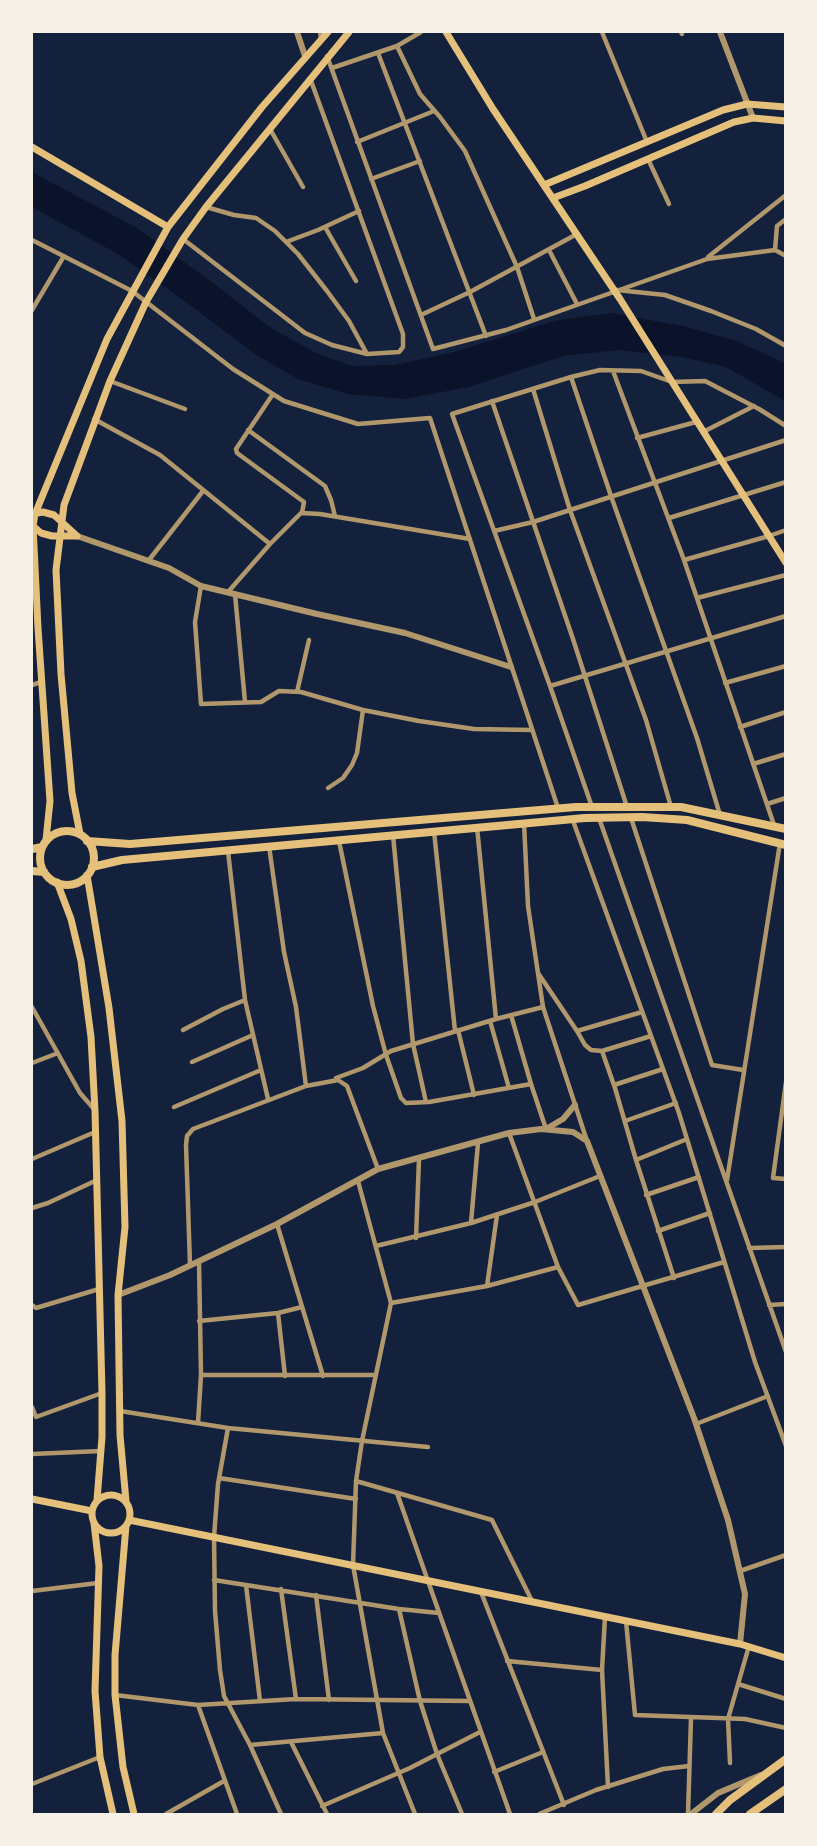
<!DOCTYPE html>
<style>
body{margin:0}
#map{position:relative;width:817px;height:1846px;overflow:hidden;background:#14213d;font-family:"PT Serif",serif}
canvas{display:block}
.frame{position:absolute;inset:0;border:33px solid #f6f1e7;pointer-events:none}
</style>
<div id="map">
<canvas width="817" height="1846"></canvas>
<div class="frame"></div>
</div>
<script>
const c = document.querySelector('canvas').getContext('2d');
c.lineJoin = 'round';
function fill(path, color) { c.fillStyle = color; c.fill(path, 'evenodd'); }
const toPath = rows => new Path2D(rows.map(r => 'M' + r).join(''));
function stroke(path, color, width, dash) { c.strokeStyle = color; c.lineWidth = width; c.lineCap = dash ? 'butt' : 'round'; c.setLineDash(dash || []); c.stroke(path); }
fill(toPath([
 [32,172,137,228,209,280,271,328,316,353,352,366,395,365,454,352,554,321,611,313,683,326,737,341,782,362,785,365,785,401,726,367,681,357,618,350,563,356,469,387,404,399,348,394,298,379,255,354,190,305,118,254,32,207]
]), '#0b132b');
stroke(toPath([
 [320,32,321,38],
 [602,32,647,142],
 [681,32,682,34],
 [397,46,420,94,440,117,465,151,517,267,534,319],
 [378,53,486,336],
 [327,56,433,349,506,330,707,259,775,250,786,256],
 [332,68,397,46,421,32],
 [270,129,303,187],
 [357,142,434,111],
 [648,159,669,204],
 [371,179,420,161],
 [206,207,234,215,256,218,275,231,298,254,327,291,349,321,367,354],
 [325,227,356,281],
 [183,239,305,333,332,345,367,354,399,352,403,347,403,334,310,78],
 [32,240,132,291,233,369,284,401,358,424,430,418,558,808],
 [286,242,318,230,359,211],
 [549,250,577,304],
 [775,250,777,226,786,219],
 [708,257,786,195],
 [617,290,665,295,711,311,756,329,786,346],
 [32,310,64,256],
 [421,315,470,292,577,234],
 [613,371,684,560,774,825],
 [571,377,611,496,697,738,720,815],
 [110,381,185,409],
 [533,389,570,510,646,720,671,807],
 [273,394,236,449,237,453,304,502,302,513],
 [492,401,573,639,627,807],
 [94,419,160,455,270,544],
 [248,430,325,486,331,500,335,516],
 [703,432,754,406],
 [637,438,696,422],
 [669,518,786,482],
 [494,531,533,522,786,440],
 [149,560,203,491],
 [684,560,769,536,786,530],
 [201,586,195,622,201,704,261,702,279,691,301,692,363,710,419,721,474,729,532,730],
 [228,592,270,544,301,513,320,514,470,539],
 [235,594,245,702],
 [697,598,786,575],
 [725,683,786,666],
 [32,685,41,682],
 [550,686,786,616],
 [297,692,309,640],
 [740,727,786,712],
 [753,764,786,754],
 [328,788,343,778,352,765,357,753,363,710],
 [767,804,786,798],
 [592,807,550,686,452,414,571,377,600,370,641,371,672,382,705,381,759,409,786,426],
 [572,818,679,1113,755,1362,786,1446],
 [599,818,786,1352],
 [631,818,712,1065,743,1070],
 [524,823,528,906,543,1007,587,1141],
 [477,827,496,1019],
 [434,831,455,1031],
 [393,835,413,1044,426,1102],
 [339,841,373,1006,386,1055,401,1098,406,1103,429,1102,531,1084,511,1015],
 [269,846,284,952,296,1007,306,1086],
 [228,851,245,1000,268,1099],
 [538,973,577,1031,642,1012],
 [32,1007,80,1093,94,1109],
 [490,1021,509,1088],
 [183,1030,223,1009,245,1000],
 [458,1030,474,1095],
 [577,1031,585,1045,591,1050,602,1051],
 [651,1036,602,1051,615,1088,636,1160,674,1278],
 [192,1062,253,1035],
 [32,1063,58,1053],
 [336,1078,363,1068,391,1051,496,1019,543,1007],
 [786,1082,773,1178,786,1179],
 [531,1084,546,1129],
 [614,1085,663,1069],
 [174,1107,261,1070],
 [625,1121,676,1103],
 [509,1133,558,1267,578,1305,724,1262],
 [32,1159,95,1132],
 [636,1160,687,1139],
 [727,1180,780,843],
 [358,1181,391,1303,362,1441,356,1481,353,1565,383,1733,415,1814],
 [646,1195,699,1177],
 [32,1208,48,1203,97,1180],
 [471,1223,478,1143],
 [277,1224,323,1376],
 [658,1231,710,1213],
 [416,1238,419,1159],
 [376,1246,471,1223,535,1202,600,1176],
 [749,1248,786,1247],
 [190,1265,186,1145,187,1136,193,1129,306,1086,338,1080,347,1086,378,1169],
 [487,1286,497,1215],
 [391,1303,487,1286,558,1267],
 [32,1305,36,1308,99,1289],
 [769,1305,786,1304],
 [278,1313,302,1307],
 [199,1321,278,1313,285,1376],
 [201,1375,376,1375],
 [32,1407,36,1417,102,1393],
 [120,1411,228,1428,428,1447],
 [198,1423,201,1375,199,1261],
 [696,1424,768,1396],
 [228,1428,218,1484,214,1537,215,1611,220,1670,224,1696,250,1745,281,1814],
 [32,1454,101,1451],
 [219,1478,356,1499],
 [356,1481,492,1520,532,1601],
 [397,1493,510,1814],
 [740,1571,786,1555],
 [214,1580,399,1609,439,1613],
 [246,1585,260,1701],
 [281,1589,296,1699],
 [32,1591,98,1583],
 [481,1592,564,1805],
 [316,1595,329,1700],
 [399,1609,420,1701,437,1754,462,1814],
 [605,1617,602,1670,608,1787],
 [626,1621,635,1715,745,1719,786,1728],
 [507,1661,602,1670],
 [738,1684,786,1699],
 [115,1695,198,1705,296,1699,469,1701],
 [198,1705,237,1814],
 [291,1742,327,1814],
 [250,1745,383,1733],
 [730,1763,728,1719,749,1646],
 [494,1772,543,1752],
 [32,1784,100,1757],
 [322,1806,410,1768,480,1732],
 [166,1814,224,1781],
 [539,1814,596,1790,663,1769,689,1766],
 [688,1814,691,1718]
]), '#b1986c', 4.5);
stroke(toPath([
 [297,32,305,56],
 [720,32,753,118],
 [77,536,169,568,201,586,317,614,405,633,511,667],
 [546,1129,563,1119,575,1105],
 [118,1295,170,1275,277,1224,378,1169,509,1133,541,1129,573,1132,587,1141,694,1418,728,1520,745,1594,740,1644],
 [691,1814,718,1793,761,1775]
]), '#b1986c', 6);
stroke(toPath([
 [446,32,493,109,620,299,786,563],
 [32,147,168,227],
 [544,185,723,110,747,104,786,107],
 [553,198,585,186,734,122,753,118,786,121],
 [32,514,43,512,54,515,77,536],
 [32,525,41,533,52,536,77,536],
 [80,834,72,793,61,674,56,570,64,505,110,381,146,302,183,239,206,207,349,32],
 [46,840,50,801,38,628,33,526,35,514,107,339,168,227,262,107,328,32],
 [87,875,109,1008,122,1121,125,1227,118,1295,120,1435,126,1501],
 [57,882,71,919,81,961,91,1037,95,1111,102,1393,102,1437,97,1500],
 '92 1514a19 19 0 1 1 38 0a19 19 0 1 1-38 0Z',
 [32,1499,92,1511],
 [129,1520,740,1644,786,1658],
 [94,1523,99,1566,95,1691,100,1757,113,1814],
 [126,1526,115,1655,115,1695,123,1767,134,1814]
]), '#e5c07b', 7);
stroke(toPath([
 [716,1814,730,1800,786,1759],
 [750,1814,786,1789]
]), '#e5c07b', 8);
stroke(toPath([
 '40 858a27 27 0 1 1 54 0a27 27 0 1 1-54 0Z',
 [87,841,130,844,576,807,681,807,786,829],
 [32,849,42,847],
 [92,867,122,860,585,818,642,817,687,820,786,845],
 [32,871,44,872]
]), '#e5c07b', 8);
</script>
